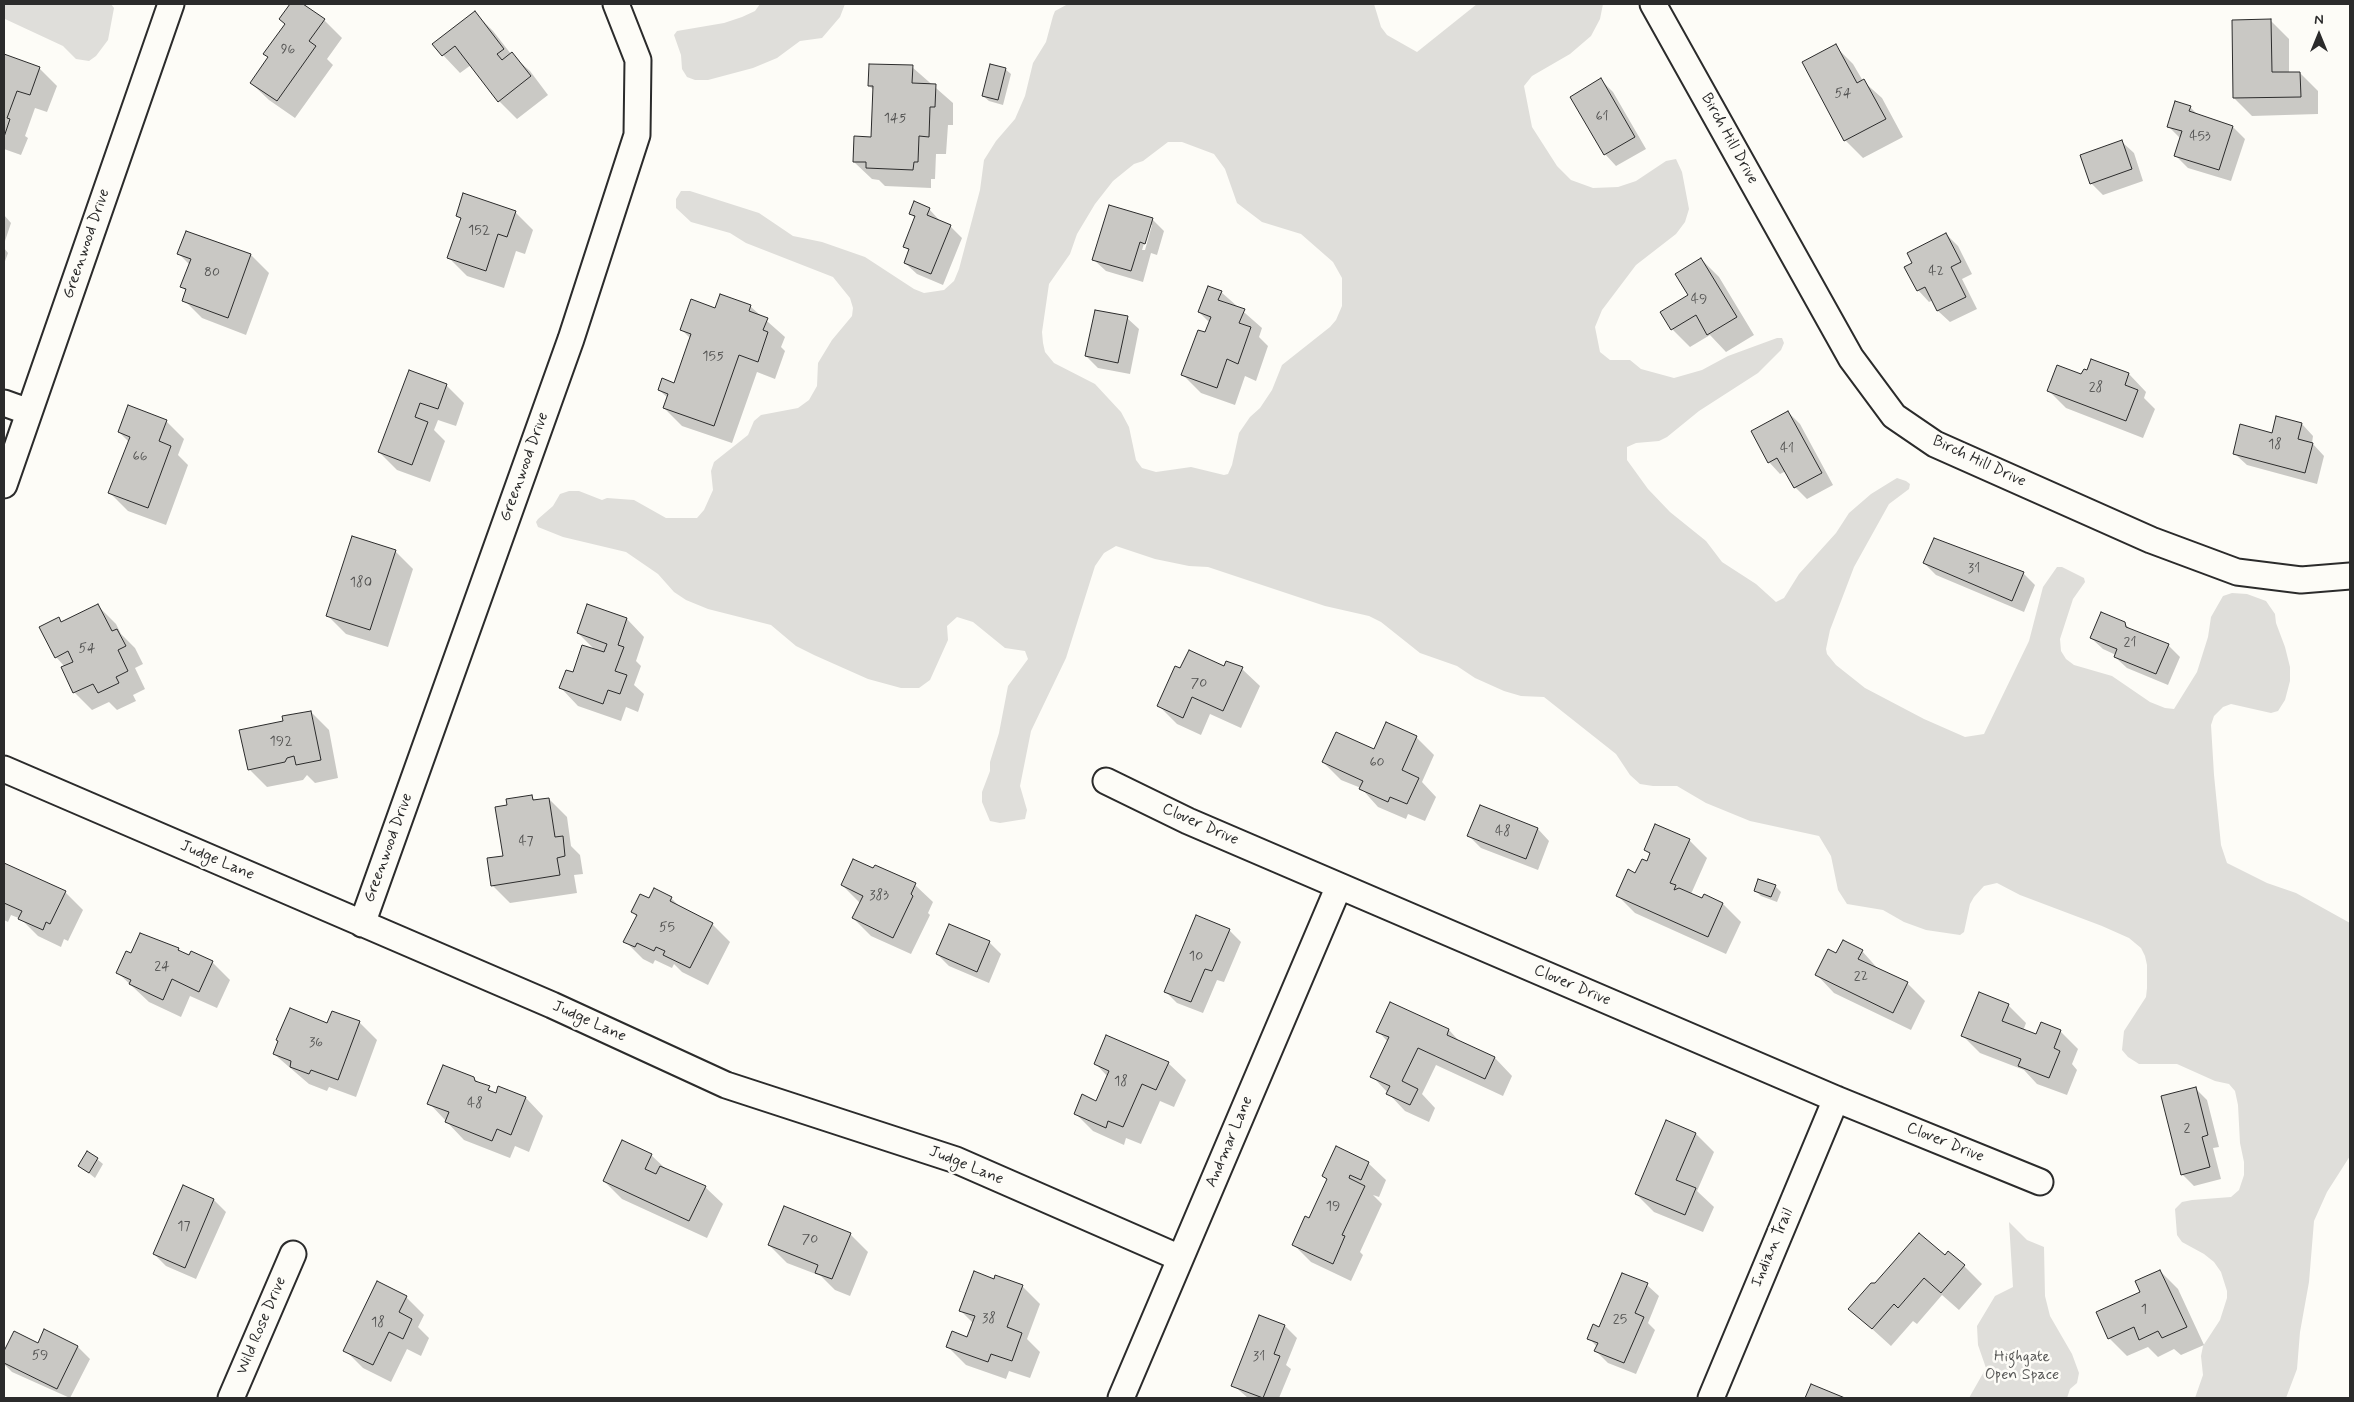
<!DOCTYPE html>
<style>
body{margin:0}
#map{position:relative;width:2354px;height:1402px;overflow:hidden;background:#fdfcf7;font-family:Mynerve,sans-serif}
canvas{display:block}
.frame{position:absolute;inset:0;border:5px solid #2b2b2b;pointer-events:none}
.north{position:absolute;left:2294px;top:10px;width:50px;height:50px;-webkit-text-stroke:4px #fdfcf7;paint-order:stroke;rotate:0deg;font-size:14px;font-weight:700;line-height:20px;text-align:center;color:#2b2b2b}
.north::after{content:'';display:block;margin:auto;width:18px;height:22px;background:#2b2b2b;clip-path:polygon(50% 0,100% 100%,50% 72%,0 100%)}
</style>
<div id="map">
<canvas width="2354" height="1402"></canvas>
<div class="frame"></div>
<div class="north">N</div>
</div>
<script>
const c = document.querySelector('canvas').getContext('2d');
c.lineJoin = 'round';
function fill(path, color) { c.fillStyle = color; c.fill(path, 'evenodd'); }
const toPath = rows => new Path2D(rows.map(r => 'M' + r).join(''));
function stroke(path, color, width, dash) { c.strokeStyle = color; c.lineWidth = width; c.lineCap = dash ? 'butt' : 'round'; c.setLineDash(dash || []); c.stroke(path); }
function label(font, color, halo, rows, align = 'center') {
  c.font = font + ' Mynerve,sans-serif'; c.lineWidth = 5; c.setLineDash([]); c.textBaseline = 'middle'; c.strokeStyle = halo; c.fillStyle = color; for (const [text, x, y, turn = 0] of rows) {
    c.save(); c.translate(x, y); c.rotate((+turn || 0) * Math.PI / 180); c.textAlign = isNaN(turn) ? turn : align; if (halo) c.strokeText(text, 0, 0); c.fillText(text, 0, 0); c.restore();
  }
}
fill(toPath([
 [4,4,111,4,114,8,108,40,96,56,89,61,76,59,63,46,5,19],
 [760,4,845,4,840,17,822,38,800,41,777,58,753,68,708,80,695,80,687,77,682,69,681,55,674,35,677,31,724,23,742,17,755,11],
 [1068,4,1374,4,1381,27,1387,35,1417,52,1477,4,1603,4,1600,19,1591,36,1570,54,1532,76,1524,86,1532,127,1557,166,1571,180,1593,188,1618,187,1636,181,1666,161,1676,159,1682,172,1689,209,1685,222,1676,234,1636,265,1602,310,1595,327,1600,352,1610,360,1630,360,1641,369,1674,378,1702,370,1728,356,1777,338,1782,338,1784,343,1781,350,1758,373,1699,411,1667,437,1659,441,1636,443,1627,447,1627,460,1648,489,1670,512,1706,541,1722,562,1756,584,1776,602,1784,598,1799,574,1836,533,1849,513,1871,494,1892,481,1897,478,1906,481,1910,484,1909,489,1889,504,1854,567,1830,630,1826,649,1827,654,1836,665,1865,688,1924,719,1965,737,1984,734,2029,641,2043,587,2057,567,2062,567,2084,578,2085,582,2073,599,2060,639,2061,651,2066,659,2074,665,2112,676,2150,702,2165,708,2174,709,2197,672,2208,637,2211,617,2223,596,2232,593,2247,594,2266,601,2275,614,2276,623,2285,647,2290,667,2290,681,2285,700,2278,711,2271,713,2231,704,2223,707,2214,716,2211,725,2214,775,2221,845,2227,863,2267,883,2296,893,2350,923,2350,1156,2327,1192,2314,1221,2309,1282,2300,1332,2297,1369,2286,1398,2195,1398,2203,1375,2201,1356,2203,1346,2220,1320,2227,1298,2227,1291,2221,1272,2214,1262,2204,1254,2182,1242,2177,1235,2175,1209,2182,1202,2192,1200,2231,1197,2239,1190,2244,1175,2244,1162,2240,1143,2238,1105,2235,1091,2229,1084,2215,1081,2177,1064,2139,1064,2128,1057,2122,1050,2124,1031,2146,997,2147,988,2147,965,2145,956,2141,948,2129,938,2102,926,2020,895,1997,883,1984,886,1974,897,1970,904,1964,932,1960,935,1926,930,1904,922,1883,910,1847,904,1838,890,1831,856,1819,836,1750,821,1706,803,1677,786,1653,786,1640,784,1630,775,1616,754,1544,697,1521,696,1504,691,1475,678,1457,666,1420,653,1381,622,1369,616,1325,606,1208,567,1189,566,1155,559,1116,546,1104,553,1095,566,1066,658,1031,731,1020,786,1027,810,1025,819,1000,823,990,821,982,802,982,792,990,771,990,762,999,733,1008,686,1028,659,1025,651,1005,648,973,622,957,617,947,626,948,640,930,680,919,688,901,688,868,679,814,655,796,646,771,625,708,609,686,600,674,592,658,574,626,552,563,537,538,527,536,522,538,519,553,506,560,494,569,491,579,491,602,500,607,498,634,500,666,518,697,518,704,510,713,490,711,471,714,462,748,435,754,421,761,415,798,408,809,400,817,386,818,363,832,340,852,316,853,308,850,298,833,277,746,243,730,233,691,222,676,208,676,199,681,191,690,191,759,213,793,236,822,242,865,257,914,289,924,293,944,290,954,281,959,269,980,190,984,160,996,141,1015,119,1025,96,1033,63,1046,42,1053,16,1055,11],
 [1168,142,1182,142,1214,154,1225,169,1237,203,1262,222,1301,234,1333,262,1342,278,1342,306,1336,320,1330,327,1282,365,1272,390,1260,408,1250,417,1239,433,1232,465,1228,474,1224,475,1191,467,1156,472,1142,468,1136,460,1129,427,1121,412,1095,384,1054,363,1045,352,1043,343,1042,332,1049,284,1070,254,1077,234,1095,204,1113,181,1134,164,1143,161],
 [2009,1222,2027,1240,2044,1247,2045,1296,2050,1316,2072,1354,2079,1373,2077,1383,2070,1389,2067,1398,1969,1398,1986,1368,1978,1345,1977,1326,1995,1296,2013,1287]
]), '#dfdeda');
fill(toPath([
 [291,4,301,4,324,20,342,38,327,59,333,65,295,118,269,100,251,83,269,58,265,54,286,25,280,19],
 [475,13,493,31,511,54,530,71,548,95,517,119,499,101,471,65,460,73,443,55],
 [2271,21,2289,39,2289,73,2300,73,2318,91,2318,114,2252,116,2234,98],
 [1835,46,1853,64,1863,81,1882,98,1903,137,1863,158,1845,140],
 [4,55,39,68,57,86,47,112,35,108,25,136,28,138,21,155,4,149],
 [912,67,953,103,953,125,948,125,946,154,936,154,935,179,931,179,931,188,885,186,879,180,872,179,854,162,872,138,874,90,869,86],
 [1005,69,1011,74,1003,105,989,101,983,96],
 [1601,80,1613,92,1646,149,1616,166,1605,154],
 [2190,107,2199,116,2233,127,2245,139,2231,181,2188,168,2176,156,2180,138,2168,126],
 [2122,142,2134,153,2143,181,2103,195,2091,183],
 [929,209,941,222,950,226,962,238,943,285,917,274,905,263,910,252,905,247,916,219,911,214],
 [515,212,533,230,525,254,516,251,504,288,467,276,449,258,462,220,457,216],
 [4,215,11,223,4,244],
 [1152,219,1164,231,1157,255,1151,253,1143,282,1106,271,1094,260],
 [1150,225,1152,225,1145,250,1142,250],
 [187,232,251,255,269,273,246,335,202,318,184,300,187,292,182,287,190,265,179,254],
 [1946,234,1958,246,1972,274,1962,279,1977,309,1950,322,1938,311,1933,300,1929,302,1918,290,1914,264],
 [4,248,8,253,4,264],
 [1701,259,1719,277,1754,335,1726,352,1710,335,1690,347,1672,329,1689,296],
 [1221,292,1262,328,1259,337,1268,346,1256,381,1245,376,1235,405,1201,393,1183,375,1210,323,1199,312],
 [721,296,751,307,785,337,781,347,785,351,775,379,757,372,732,443,682,426,664,408,668,398,659,390,675,384,691,339,682,330,716,310],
 [1127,318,1139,329,1130,374,1098,368,1086,356],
 [410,371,446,385,464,403,456,426,438,420,434,430,445,441,430,482,397,470,379,452],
 [2129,374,2146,392,2144,398,2155,409,2143,438,2066,408,2048,390,2082,375],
 [1788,412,1800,424,1833,485,1807,499,1795,487,1786,471,1780,474,1769,462],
 [166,421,184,439,178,455,188,465,166,525,128,511,110,493,129,442,119,432],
 [2302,424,2313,436,2312,443,2324,456,2317,484,2247,465,2235,454,2272,435],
 [395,551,413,569,388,647,346,634,328,616],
 [1924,563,2023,573,2035,585,2024,612,1936,575],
 [98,606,116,624,121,634,135,648,143,664,135,668,145,689,133,695,136,701,117,710,109,702,92,710,74,692,62,668,65,667,56,657,59,619,63,623],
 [627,619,644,637,636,661,641,666,634,685,644,694,638,712,626,707,621,721,578,706,561,688,596,651,578,633],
 [2124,623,2131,630,2168,645,2180,657,2168,685,2127,668,2115,657,2116,655,2103,649,2091,638],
 [1225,667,1242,669,1260,686,1241,728,1210,714,1201,735,1177,724,1159,706,1181,670],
 [311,712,329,730,338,778,315,783,307,775,303,780,267,787,249,769,284,722],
 [1416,737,1434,755,1422,782,1436,797,1425,821,1408,814,1406,819,1378,807,1361,788,1341,780,1323,762,1375,751],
 [531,797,536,801,549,799,567,817,571,846,580,855,583,874,574,875,577,893,510,903,492,885],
 [1538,829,1549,841,1538,870,1481,848,1469,836],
 [1689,840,1707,858,1691,894,1703,900,1705,896,1723,904,1741,922,1726,954,1635,913,1617,895,1647,862,1651,855,1645,849],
 [4,864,65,892,83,910,68,941,64,939,61,947,38,936,21,919,11,915,8,922,4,920],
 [842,885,915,885,933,902,928,913,930,915,911,954,871,936,853,918,860,903],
 [1775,886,1781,892,1777,902,1761,896,1756,891],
 [671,898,682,909,712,924,730,942,708,985,682,972,674,964,672,968,655,960,653,964,643,959,625,941,637,917,633,912],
 [1229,930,1241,942,1224,982,1217,980,1203,1013,1177,1003,1165,991],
 [989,942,1001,954,989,983,949,966,937,954],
 [178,949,182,953,212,962,230,980,217,1008,190,996,181,1017,149,1002,118,973,132,954],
 [1862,951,1879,970,1907,983,1925,1001,1911,1030,1834,993,1817,975,1837,955],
 [2008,1005,2026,1023,2023,1031,2037,1036,2060,1031,2078,1049,2072,1064,2077,1070,2067,1095,2037,1084,2024,1070,1980,1053,1963,1036],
 [332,1013,360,1023,377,1040,356,1097,329,1087,327,1091,309,1084,274,1054,328,1024],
 [1449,1030,1461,1043,1495,1058,1512,1076,1503,1096,1436,1065,1422,1094,1435,1108,1429,1122,1405,1111,1372,1076,1388,1042,1378,1031],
 [1095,1063,1168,1063,1186,1080,1174,1107,1160,1101,1141,1144,1126,1138,1124,1145,1093,1131,1076,1114,1097,1102,1108,1077],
 [473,1078,496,1095,526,1098,543,1116,529,1152,515,1146,510,1158,464,1140,429,1103],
 [2195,1088,2207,1100,2219,1147,2213,1148,2221,1179,2194,1186,2182,1174],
 [1666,1122,1696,1134,1714,1152,1697,1191,1714,1207,1703,1232,1654,1212,1636,1194],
 [651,1155,667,1170,705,1187,723,1204,707,1238,622,1199,604,1181],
 [97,1159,103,1164,95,1178,80,1166],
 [1368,1163,1386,1180,1379,1197,1373,1195,1382,1204,1360,1252,1363,1255,1351,1281,1311,1262,1293,1244,1309,1220,1328,1180,1324,1176],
 [184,1187,214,1200,226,1212,196,1279,166,1266,154,1254],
 [850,1234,868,1252,850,1296,835,1290,821,1276,787,1263,769,1245],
 [1945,1257,1964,1266,1982,1284,1959,1310,1942,1295,1917,1324,1913,1321,1891,1346,1850,1309],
 [2160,1271,2178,1289,2204,1345,2181,1355,2174,1349,2158,1357,2148,1347,2127,1356,2109,1338],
 [994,1280,1022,1286,1040,1304,1027,1339,1040,1352,1030,1378,1009,1371,1006,1379,966,1365,948,1347,968,1338,973,1323,961,1311],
 [1647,1285,1659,1296,1648,1323,1655,1330,1636,1374,1608,1363,1596,1351,1597,1347,1589,1338],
 [406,1297,424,1315,418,1327,429,1338,421,1356,407,1349,391,1382,363,1368,345,1350],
 [1259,1316,1285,1326,1297,1338,1286,1365,1291,1369,1279,1398,1248,1398,1233,1385],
 [45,1331,78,1347,90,1359,70,1398,12,1372,4,1364,4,1354,14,1332,38,1344]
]), '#0003');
const building = toPath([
 [290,4,303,4,325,19,309,41,316,46,277,101,250,83,268,57,263,54,285,24,279,19,290,4],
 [475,11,504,49,497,54,502,60,512,52,531,76,498,102,455,46,442,56,432,44,475,11],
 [2271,19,2272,72,2300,72,2301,97,2233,98,2232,20,2271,19],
 [1836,44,1857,83,1864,79,1886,119,1844,141,1802,62,1836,44],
 [4,54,40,67,30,95,17,91,7,118,10,119,4,137,4,54],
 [869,64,913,65,912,83,936,84,935,107,930,107,929,137,919,136,918,162,914,162,913,170,866,168,866,162,853,162,854,136,871,137,873,86,868,86,869,64],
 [990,64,1006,68,998,100,982,96,990,64],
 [1601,78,1635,137,1604,155,1570,97,1601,78],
 [2175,101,2191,106,2189,111,2233,126,2219,170,2174,156,2182,131,2167,127,2175,101],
 [2122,140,2132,169,2090,184,2080,155,2122,140],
 [463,193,516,211,507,237,498,234,486,271,447,258,461,218,456,216,463,193],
 [914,201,930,208,927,215,951,225,931,274,904,263,909,249,903,247,915,216,909,214,914,201],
 [1109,205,1153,218,1145,244,1140,242,1131,271,1092,260,1109,205],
 [186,231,251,254,228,318,182,301,186,289,180,287,191,259,177,254,186,231],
 [1946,233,1961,262,1951,267,1966,297,1937,311,1925,287,1917,291,1904,267,1912,263,1907,253,1946,233],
 [1701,258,1737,317,1707,335,1696,315,1671,330,1660,312,1688,295,1675,274,1701,258],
 [1208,286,1222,291,1218,300,1245,309,1239,323,1251,327,1238,364,1227,359,1217,388,1181,375,1198,330,1205,332,1211,317,1198,312,1208,286],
 [720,294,751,305,749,311,768,318,763,330,768,332,758,362,739,355,714,426,663,408,668,394,658,390,662,378,674,383,691,334,680,330,691,299,715,308,720,294],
 [1095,310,1128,316,1118,363,1085,356,1095,310],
 [2091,359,2129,373,2125,385,2138,390,2126,421,2047,391,2057,365,2081,374,2084,369,2087,370,2091,359],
 [409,370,447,384,438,409,420,403,415,417,428,422,412,465,378,452,409,370],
 [128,405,167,420,159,441,171,446,148,508,108,493,130,437,118,432,128,405],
 [1788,411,1822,473,1794,488,1777,458,1768,463,1751,431,1788,411],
 [2276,416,2302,423,2298,439,2313,443,2305,473,2233,454,2240,424,2272,433,2276,416],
 [352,536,396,550,370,630,326,616,352,536],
 [1934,538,2024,572,2012,601,1923,563,1934,538],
 [98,604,112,631,117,629,126,646,118,650,128,671,116,677,119,683,98,693,93,684,73,693,61,667,73,662,68,651,55,658,39,627,59,617,61,622,98,604],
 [587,604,627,618,618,645,624,647,615,671,627,675,620,694,608,690,603,704,559,688,566,670,573,672,582,645,604,652,607,644,577,633,587,604],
 [2101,612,2125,622,2126,627,2169,644,2156,674,2114,657,2117,649,2090,638,2101,612],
 [1189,650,1224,666,1226,661,1243,667,1223,711,1192,697,1183,718,1157,706,1175,666,1180,668,1189,650],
 [311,711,321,760,296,765,294,756,287,758,285,762,248,770,239,730,283,721,282,716,311,711],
 [1386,722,1417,736,1402,770,1419,778,1407,804,1390,797,1388,802,1359,789,1363,781,1322,762,1336,732,1374,749,1386,722],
 [532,795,533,800,549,798,555,837,563,836,565,856,557,858,560,875,491,886,487,858,503,856,495,807,507,805,506,799,532,795],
 [1480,805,1538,828,1526,859,1467,836,1480,805],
 [1655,824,1690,839,1670,883,1676,885,1674,890,1679,888,1702,898,1704,894,1723,903,1708,937,1616,896,1628,869,1635,873,1642,859,1647,861,1650,853,1644,850,1655,824],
 [853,859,873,868,875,865,916,883,911,894,913,896,893,938,852,918,863,896,841,885,853,859],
 [4,863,66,891,50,924,46,922,43,930,18,919,22,911,4,903,4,863],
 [1758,879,1776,885,1771,897,1754,891,1758,879],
 [654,888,672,897,670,901,713,923,690,968,663,955,665,951,656,947,654,951,637,943,635,947,623,942,637,915,631,912,640,894,649,898,654,888],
 [1196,915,1230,929,1212,971,1205,969,1191,1002,1164,992,1196,915],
 [949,924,990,941,977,972,936,954,949,924],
 [140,933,179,948,178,950,189,955,191,951,213,961,199,992,172,979,163,1000,129,984,131,980,116,973,126,951,131,953,140,933],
 [1843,940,1863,950,1858,959,1908,982,1893,1013,1815,975,1828,949,1836,953,1843,940],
 [1979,992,2009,1004,2002,1021,2036,1034,2041,1022,2061,1030,2054,1048,2060,1051,2049,1078,2018,1066,2021,1059,1961,1036,1979,992],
 [1390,1002,1449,1029,1447,1035,1495,1057,1485,1079,1418,1048,1402,1081,1418,1089,1410,1105,1386,1094,1390,1086,1370,1077,1389,1037,1376,1032,1390,1002],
 [290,1008,327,1023,332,1011,360,1021,338,1080,311,1070,309,1074,290,1067,291,1061,273,1054,278,1041,276,1040,290,1008],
 [1106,1035,1169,1062,1156,1090,1142,1084,1123,1127,1108,1121,1106,1128,1074,1114,1082,1094,1096,1101,1109,1071,1094,1064,1106,1035],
 [443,1065,474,1077,475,1081,490,1086,488,1090,496,1093,498,1086,526,1097,511,1135,497,1129,492,1141,445,1122,449,1112,427,1104,443,1065],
 [2196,1087,2208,1135,2202,1137,2210,1167,2181,1175,2161,1096,2196,1087],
 [1666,1120,1696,1133,1676,1180,1696,1188,1685,1215,1635,1194,1666,1120],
 [622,1140,652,1154,645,1169,656,1174,660,1166,706,1186,689,1221,603,1181,622,1140],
 [1336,1146,1369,1162,1361,1180,1350,1175,1349,1178,1365,1186,1342,1235,1345,1236,1333,1264,1292,1245,1305,1216,1309,1218,1327,1179,1322,1176,1336,1146],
 [87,1151,98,1158,89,1173,78,1166,87,1151],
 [183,1185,214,1199,185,1268,153,1254,183,1185],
 [784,1206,851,1233,832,1279,815,1273,818,1265,768,1245,784,1206],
 [1919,1233,1945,1255,1948,1251,1965,1265,1941,1293,1924,1278,1898,1308,1894,1304,1872,1329,1848,1309,1871,1283,1875,1283,1919,1233],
 [2160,1270,2187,1327,2162,1338,2158,1331,2139,1340,2134,1327,2108,1339,2096,1312,2140,1292,2135,1281,2160,1270],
 [974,1271,994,1279,995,1275,1023,1285,1007,1327,1022,1333,1012,1361,991,1354,988,1362,946,1347,952,1331,967,1337,975,1316,959,1311,974,1271],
 [1622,1273,1648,1283,1635,1313,1644,1317,1624,1363,1594,1351,1598,1343,1587,1339,1593,1324,1599,1327,1622,1273],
 [377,1281,407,1296,399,1312,412,1319,403,1339,389,1332,373,1365,343,1351,377,1281],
 [1259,1315,1285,1325,1274,1354,1280,1356,1263,1398,1231,1386,1259,1315],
 [44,1329,78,1346,57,1389,4,1363,4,1351,14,1331,38,1343,44,1329],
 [1811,1384,1845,1398,1805,1398,1811,1384]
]);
fill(building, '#c9c8c4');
stroke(building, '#2b2b2b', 1);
const street = toPath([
 [1653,4,1851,358,1894,416,1935,444,2151,540,2237,572,2301,580,2350,576],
 [4,403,29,412],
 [4,485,171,4],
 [4,769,552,1005,726,1085,956,1160,1180,1258],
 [1106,781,1188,821,1836,1099,2040,1182],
 [362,924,571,339,637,135,638,60,616,4],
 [231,1398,293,1254],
 [1121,1398,1339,886],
 [1711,1398,1836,1099]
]);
stroke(street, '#2b2b2b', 29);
stroke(street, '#fdfcf7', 25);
label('14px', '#525251', null, [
 ["96",288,50],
 ["54",1843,94],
 ["61",1602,117],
 ["145",895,119],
 ["453",2200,137],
 ["152",479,231],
 ["42",1936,272],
 ["80",212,273],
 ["49",1699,300],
 ["155",713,357],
 ["28",2096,388],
 ["18",2275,445],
 ["41",1787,449],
 ["66",140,457],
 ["31",1974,569],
 ["180",361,583],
 ["21",2130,643],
 ["54",87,649],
 ["70",1199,684],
 ["192",281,742],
 ["60",1377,763],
 ["48",1503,832],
 ["47",526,842],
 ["383",879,896],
 ["55",667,928],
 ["10",1196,957],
 ["24",162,967],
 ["22",1861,977],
 ["36",316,1043],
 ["18",1121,1082],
 ["48",475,1104],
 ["2",2187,1129],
 ["19",1333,1207],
 ["17",184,1227],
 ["70",810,1240],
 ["1",2144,1310],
 ["38",989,1319],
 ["25",1620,1320],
 ["18",378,1323],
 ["59",40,1356],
 ["31",1259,1357]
]);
label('16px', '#2b2b2b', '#fdfcf7', [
 ["Birch Hill Drive",1729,139,61],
 ["Greenwood Drive",87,244,-71],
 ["Birch Hill Drive",1979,462,25],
 ["Greenwood Drive",525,467,-70],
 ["Clover Drive",1200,825,24],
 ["Greenwood Drive",389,848,-70],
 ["Judge Lane",217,861,23],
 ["Clover Drive",1572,986,23],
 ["Judge Lane",589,1022,24],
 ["Andmar Lane",1230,1142,-67],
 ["Clover Drive",1945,1143,22],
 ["Judge Lane",966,1166,22],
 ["Indian Trail",1773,1248,-67],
 ["Wild Rose Drive",262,1326,-67]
]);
label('16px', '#585857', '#fdfcf7', [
 ["Highgate",2022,1358],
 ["Open Space",2022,1376]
]);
</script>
